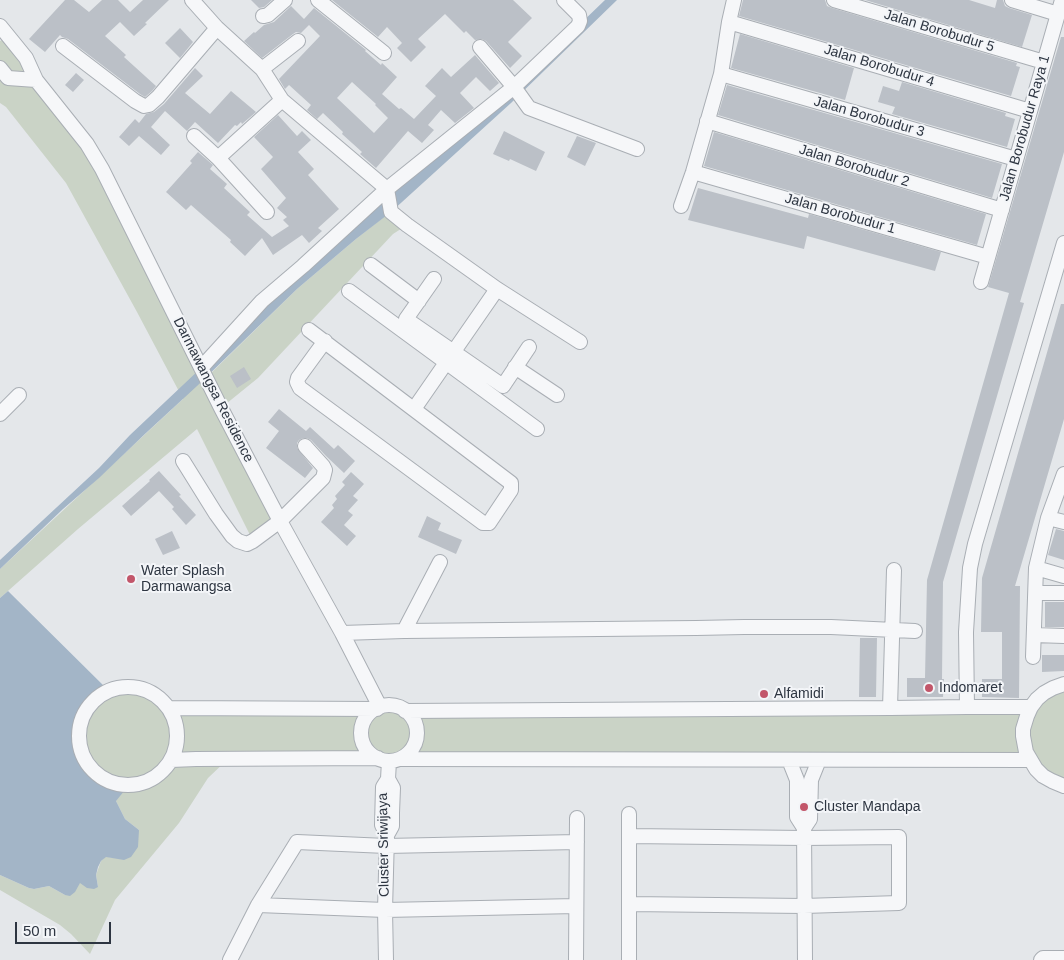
<!DOCTYPE html>
<style>
body{margin:0}
#map{position:relative;width:1064px;height:960px;overflow:hidden;background:#e4e7ea;font-family:Helvetica,sans-serif}
canvas{display:block}
.scale{position:absolute;left:15px;top:922px;width:96px;height:22px;box-sizing:border-box;border:2px solid #2d3541;border-top:0;padding-left:6px;font-size:15px;line-height:18px;white-space:nowrap;color:#2d3541;-webkit-text-stroke:4px #f3f5f8;paint-order:stroke}
</style>
<div id="map">
<canvas width="1064" height="960"></canvas>
<div class="scale">50 m</div>
</div>
<script>
const c = document.querySelector('canvas').getContext('2d');
c.lineJoin = 'round';
function fill(path, color) { c.fillStyle = color; c.fill(path, 'evenodd'); }
const toPath = rows => new Path2D(rows.map(r => 'M' + r).join(''));
function stroke(path, color, width, dash) { c.strokeStyle = color; c.lineWidth = width; c.lineCap = dash ? 'butt' : 'round'; c.setLineDash(dash || []); c.stroke(path); }
function label(font, color, halo, rows, align = 'center') {
  c.font = font + ' Helvetica,sans-serif'; c.lineWidth = 4; c.setLineDash([]); c.textBaseline = 'middle'; c.strokeStyle = halo; c.fillStyle = color; for (const [text, x, y, turn = 0] of rows) {
    c.save(); c.translate(x, y); c.rotate((+turn || 0) * Math.PI / 180); c.textAlign = isNaN(turn) ? turn : align; if (halo) c.strokeText(text, 0, 0); c.fillText(text, 0, 0); c.restore();
  }
}
fill(toPath([
 [9,37,87,144,206,378,297,289,356,239,390,212,407,225,393,234,258,378,221,408,279,519,253,541,197,429,78,529,0,598,0,569,183,399,137,312,66,183,6,107,0,103,0,41],
 [1064,684,1064,786,1030,760,228,759,208,778,179,823,115,900,90,954,71,934,60,925,0,890,0,875,29,888,34,889,49,886,65,895,80,882,84,885,98,887,96,875,101,861,106,856,112,858,139,830,125,819,116,801,118,784,109,781,98,775,89,766,83,756,79,744,79,734,80,724,84,713,91,702,99,695,108,690,118,687,127,686,137,687,146,690,155,694,162,700,170,708,380,707,391,706,398,707,405,711,1031,707]
]), '#cad3c6');
fill(toPath([
 [605,0,617,0,511,103,391,212,356,239,297,289,197,386,146,433,99,478,63,509,0,569,0,560,99,468,130,435,201,368,262,301,578,26],
 [8,591,108,690,99,695,91,702,84,713,80,725,79,734,79,744,83,756,89,766,98,775,109,781,118,784,129,785,116,801,125,819,139,830,138,847,131,857,124,860,106,857,101,861,98,867,96,875,98,887,94,889,87,888,80,883,75,892,70,896,65,895,49,886,34,889,29,888,0,875,0,598]
]), '#a3b5c7');
fill(toPath([
 [65,0,74,0,89,12,102,0,118,0,130,12,143,0,169,0,145,23,147,24,134,36,120,22,105,36,126,55,124,57,156,86,152,91,145,97,140,94,68,39,62,37,60,35,45,52,29,39],
 [251,0,272,0,264,7,259,8],
 [332,0,513,0,532,18,508,42,522,56,510,68,486,41,482,39,475,40,466,31,464,33,445,14,418,39,426,47,411,62,397,48,402,43,387,27,378,37],
 [743,0,825,0,827,6,832,8,1017,63,1016,66,1020,67,1011,96,739,16],
 [865,0,969,0,995,8,997,0,1003,0,1005,6,1009,8,1032,15,1022,47],
 [291,6,304,19,314,8,366,50,365,51,381,65,382,63,397,77,382,94,399,109,401,108,414,119,436,96,425,86,442,68,451,77,475,55,499,83,490,91,476,77,460,93,474,108,455,123,441,110,428,125,434,130,422,143,408,131,376,168,360,154,362,152,342,134,343,132,323,113,317,119,307,110,311,105,289,85,285,89,279,79,320,36,309,25,301,33,296,32,293,34,262,58,244,41,254,32,255,33,264,25,274,22],
 [352,82,376,104,375,105,388,118,374,133,337,98],
 [180,28,193,42,180,58,165,43],
 [740,34,854,68,845,100,731,68],
 [1061,37,1064,37,1064,152,1020,302,1024,303,943,582,942,679,944,679,943,697,907,697,907,678,925,678,927,580,1009,293,988,287],
 [195,68,203,76,185,93,210,114,231,91,256,112,242,124,241,122,237,126,235,125,218,143,195,122,187,131,165,111,151,127,170,145,161,155,139,136,129,146,119,137,135,119,139,123,146,114,154,112,164,104],
 [76,73,84,80,73,92,65,85],
 [902,82,1006,113,1005,116,1015,119,1007,147,892,114,895,107,878,102,883,86,899,91],
 [727,85,1002,164,992,198,718,115],
 [278,115,297,136,302,131,311,140,298,152,314,169,308,175,339,209,318,228,322,231,309,243,302,235,273,255,262,238,245,256,230,242,231,240,191,205,186,210,166,192,192,163,190,161,198,152,213,165,210,169,227,184,224,188,250,212,247,215,272,237,289,226,283,220,287,217,277,208,286,198,261,169,273,157,254,137],
 [504,131,545,152,536,171,510,159,509,161,493,154],
 [714,132,986,214,977,245,704,166],
 [577,136,596,143,585,166,567,157],
 [698,188,808,218,809,214,941,252,935,271,807,236,804,249,688,220],
 [1061,304,1064,304,1064,419,1015,586,1020,586,1019,698,982,697,982,679,1002,679,1002,632,981,632,982,578],
 [244,367,251,379,237,388,230,376],
 [279,409,306,431,310,427,334,449,338,445,355,461,344,473,326,456,311,440,307,438,303,438,299,440,297,443,297,448,313,468,305,478,266,448,279,431,268,422],
 [159,471,181,495,179,496,196,515,186,525,172,509,174,507,159,491,131,516,122,506,150,481,149,480],
 [351,472,364,484,353,496,358,500,348,511,353,515,344,525,356,536,347,546,321,522,334,508,332,505,337,499,335,496,345,485,342,482],
 [427,516,441,523,438,530,462,540,456,554,418,537],
 [1056,529,1064,531,1064,560,1048,555],
 [172,531,180,548,163,555,155,539],
 [1045,602,1064,602,1064,627,1045,627],
 [860,638,877,638,876,697,859,697],
 [1042,655,1064,655,1064,671,1042,672]
]), '#bbc0c7');
const street = toPath([
 [192,0,217,28,262,69,282,100,387,189,391,212,407,225,497,289,580,342],
 [318,0,384,53],
 [834,0,1044,62],
 [1012,0,1058,14],
 [263,16,264,16,268,15,285,0],
 [729,22,1030,111],
 [0,26,26,58,36,80,87,144,102,169,221,408,280,521,342,633,380,707],
 [63,46,135,101,144,106,149,105,158,97,217,28],
 [480,47,514,87,529,108,637,149],
 [0,68,8,78,36,80],
 [262,69,298,41],
 [721,74,1016,159],
 [707,121,1002,210],
 [194,136,218,158,267,212],
 [218,158,282,100],
 [693,172,988,257],
 [681,206,693,172,721,74,729,22,734,0],
 [371,265,419,301],
 [434,279,406,319,503,386,529,347],
 [981,282,1062,0],
 [349,291,537,429],
 [309,330,511,483,511,490,489,523,483,523,300,388,297,382,298,378,325,341],
 [515,367,557,395],
 [201,368,262,301,303,266,387,189,514,87,578,26,580,21,579,15,564,0],
 [414,409,497,289],
 [0,414,19,395],
 [183,461,216,514,232,536,238,541,247,544,253,541,280,521,323,478,325,470,323,466,305,446],
 [1048,518,1064,522],
 [1036,568,1064,576],
 [1036,593,1064,593],
 [404,631,440,562],
 [342,633,404,631,696,628,744,627,831,627,915,631],
 [1034,635,1064,636],
 [1033,657,1036,568,1048,518,1064,474],
 [1064,684,1053,688,1044,693,1037,699,1031,707,1027,716,1023,729,1023,736,1026,752,1036,769,1043,776,1052,781,1064,786],
 '79 736a49 49 0 1 1 98 0a49 49 0 1 1-98 0Z',
 '361 733a28 28 0 1 1 56 0a28 28 0 1 1-56 0Z',
 [967,707,966,632,970,568,975,544,1064,243],
 [169,708,377,709],
 [890,708,894,570],
 [405,711,890,708,967,707,1031,707],
 [401,759,1030,760],
 [171,760,196,759,378,758],
 [789,760,797,780,797,817,804,828],
 [629,814,629,960],
 [804,828,805,960],
 [804,828,810,819,811,780,819,760],
 [387,835,392,826,392,813,393,788,388,779],
 [629,836,804,838,899,837,899,903,804,906,629,904],
 [258,905,385,910,576,906],
 [230,960,258,905,297,842,386,846,577,842],
 [386,960,385,910,387,835,382,825,383,787,388,779,389,761],
 [576,960,577,818],
 [1041,960,1043,958,1064,958]
]);
stroke(street, '#a9aeb4', 16);
stroke(street, '#f6f7f9', 14);
for (const [x, y, r, color] of [
 [131,579,5,"#c2566a"],
 [929,688,5,"#c2566a"],
 [764,694,5,"#c2566a"],
 [804,807,5,"#c2566a"]
]) { const dot = new Path2D(); dot.arc(x, y, r, 0, 2 * Math.PI); c.fillStyle = color; c.fill(dot); stroke(dot, '#f3f5f8', 2); }
label('14px', '#2d3541', '#f3f5f8', [
 ["Jalan Borobudur 5",939,31,17],
 ["Jalan Borobudur 4",879,66,17],
 ["Jalan Borobudur 3",869,117,16],
 ["Jalan Borobudur Raya 1",1025,128,-74],
 ["Jalan Borobudur 2",854,166,17],
 ["Jalan Borobudur 1",840,214,16],
 ["Darmawangsa Residence",213,390,63],
 ["Cluster Sriwijaya",384,845,-91]
]);
label('14px', '#2d3541', '#f3f5f8', [
 ["Water Splash",141,571],
 ["Darmawangsa",141,587],
 ["Indomaret",939,688],
 ["Alfamidi",774,694],
 ["Cluster Mandapa",814,807]
], 'left');
</script>
